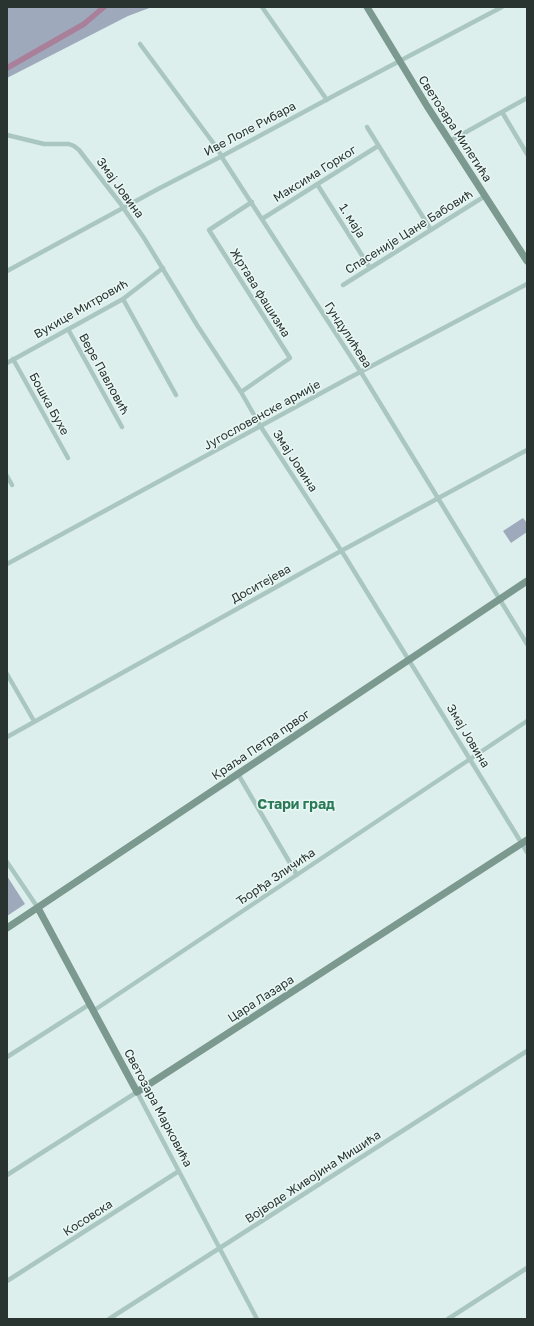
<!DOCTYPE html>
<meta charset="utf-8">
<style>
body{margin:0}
#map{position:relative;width:534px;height:1326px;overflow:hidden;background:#ddefec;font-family:"Golos Text",sans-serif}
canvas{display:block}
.frame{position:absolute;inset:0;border:8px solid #293430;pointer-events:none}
</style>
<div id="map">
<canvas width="534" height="1326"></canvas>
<div class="frame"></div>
</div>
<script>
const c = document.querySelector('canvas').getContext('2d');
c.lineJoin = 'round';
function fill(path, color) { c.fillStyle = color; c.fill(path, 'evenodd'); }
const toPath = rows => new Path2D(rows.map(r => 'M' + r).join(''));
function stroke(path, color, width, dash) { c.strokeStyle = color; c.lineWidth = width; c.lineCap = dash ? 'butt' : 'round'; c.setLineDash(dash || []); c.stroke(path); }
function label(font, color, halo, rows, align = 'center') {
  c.font = font + ' "Golos Text",sans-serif'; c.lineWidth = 3; c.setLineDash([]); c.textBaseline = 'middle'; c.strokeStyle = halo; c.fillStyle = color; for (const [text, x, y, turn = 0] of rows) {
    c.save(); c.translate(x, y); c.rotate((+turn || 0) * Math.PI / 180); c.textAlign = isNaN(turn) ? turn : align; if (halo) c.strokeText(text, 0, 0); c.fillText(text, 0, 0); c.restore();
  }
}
fill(toPath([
 [7,7,152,7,128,16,7,78],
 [523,518,527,523,527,532,511,543,503,531],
 [7,876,25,904,7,916]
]), '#9fa9bc');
stroke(toPath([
 [7,68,84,24,104,7]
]), '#a97f9a', 5.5);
stroke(toPath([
 [262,7,327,100],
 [140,44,217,148,223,159,364,377,527,644],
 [502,112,527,154],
 [367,127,431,230],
 [7,135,44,144,69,144,74,146,79,150,120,203,144,238,197,325,241,392,261,427,346,558,527,852],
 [450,141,527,98],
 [317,184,370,268],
 [262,219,378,146],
 [7,271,158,189,224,155,339,93,502,7],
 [343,285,485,196],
 [123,299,176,395],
 [68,329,122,427],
 [13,359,68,458],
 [7,363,123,299,163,268],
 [241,392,290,358,209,230,252,202],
 [7,476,12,485],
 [7,564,347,379,527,284],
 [7,674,34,721],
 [7,737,341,551,527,450],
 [238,774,297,875],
 [7,862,38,908],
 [93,1011,527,721],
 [7,1057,90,1004],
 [7,1175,137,1092,257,1319],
 [7,1281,179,1171],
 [109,1319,527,1051],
 [448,1319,527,1268]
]), '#aac6c0', 4.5);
stroke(toPath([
 [367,7,427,106,527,261],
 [38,908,137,1092,527,840],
 [7,928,527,581]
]), '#7c9990', 7);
label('12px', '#293430', '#e9f7f5', [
 ["Иве Лоле Рибара",250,129,-28],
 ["Светозара Милетића",455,129,57],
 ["Максима Горког",315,174,-32],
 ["Змај Јовина",120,188,54],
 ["1. маја",352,221,58],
 ["Спасеније Цане Бабовић",409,232,-32],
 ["Жртава фашизма",260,293,58],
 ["Вукице Митровић",81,309,-30],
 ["Гундулићева",348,335,57],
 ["Вере Павловић",104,374,61],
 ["Бошка Бухе",49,404,61],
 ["Југословенске армије",262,415,-29],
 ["Змај Јовина",295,461,57],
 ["Доситејева",261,584,-29],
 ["Змај Јовина",468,736,59],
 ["Краља Петра првог",261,745,-34],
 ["Ђорђа Зличића",276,877,-34],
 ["Цара Лазара",261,999,-33],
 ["Светозара Марковића",158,1108,62],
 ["Војводе Живојина Мишића",313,1177,-33],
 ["Косовска",88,1218,-33]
]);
label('bold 14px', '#2b7a57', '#e9f7f5', [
 ["Стари град",296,805]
]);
</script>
